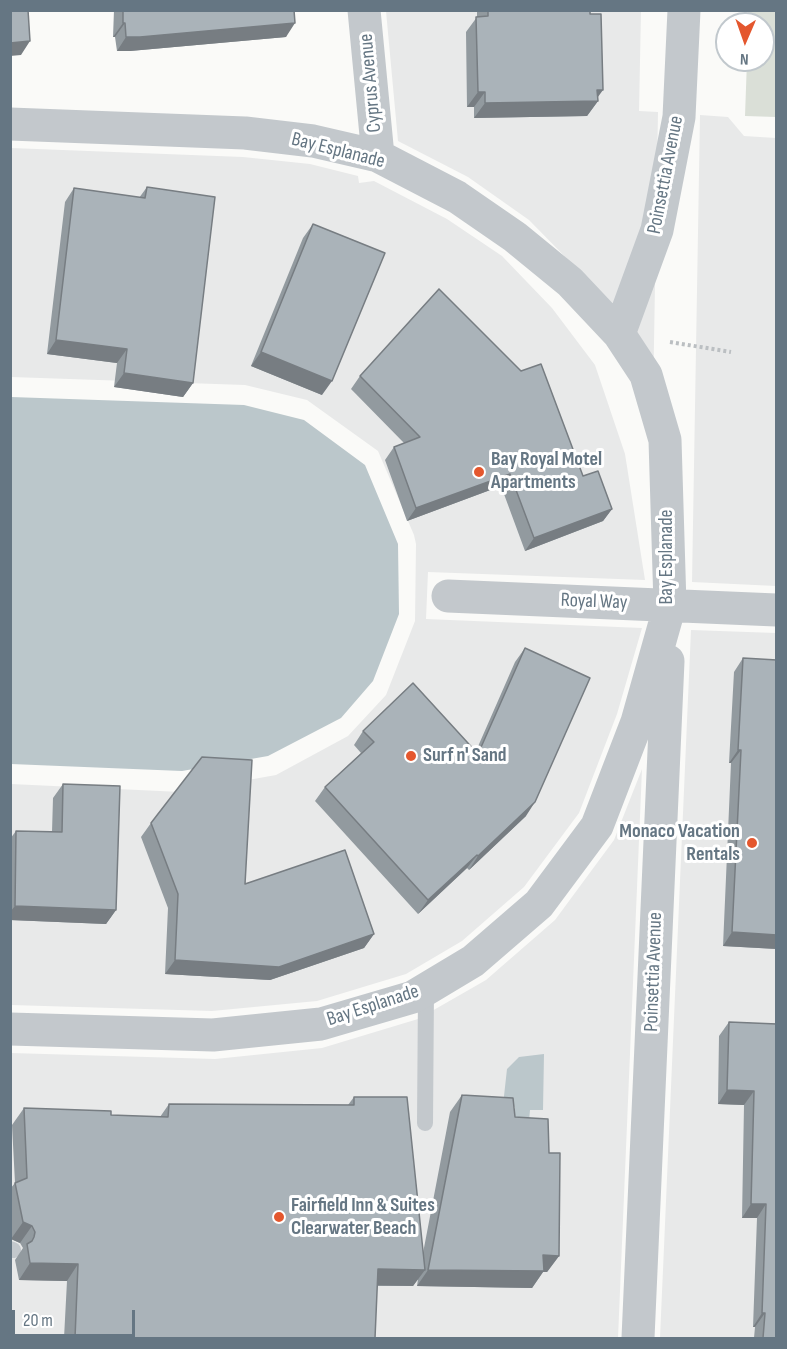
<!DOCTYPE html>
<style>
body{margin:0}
#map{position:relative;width:787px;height:1349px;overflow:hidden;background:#fafaf8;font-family:"Sofia Sans Condensed",sans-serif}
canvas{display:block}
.frame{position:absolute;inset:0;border:12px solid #657683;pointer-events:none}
.north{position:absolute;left:715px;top:12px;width:60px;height:60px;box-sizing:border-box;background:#fff;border:2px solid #c1c8cd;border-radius:50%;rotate:182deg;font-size:16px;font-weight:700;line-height:24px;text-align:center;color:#657683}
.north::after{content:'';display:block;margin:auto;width:21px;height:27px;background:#e4572e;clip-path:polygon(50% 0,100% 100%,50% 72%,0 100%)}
.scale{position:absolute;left:12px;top:1310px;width:123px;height:27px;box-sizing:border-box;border:3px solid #657683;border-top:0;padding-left:8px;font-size:18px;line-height:21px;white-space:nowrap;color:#657683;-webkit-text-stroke:4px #fff;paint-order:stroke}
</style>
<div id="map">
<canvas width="787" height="1349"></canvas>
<div class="frame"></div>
<div class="north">N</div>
<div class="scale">20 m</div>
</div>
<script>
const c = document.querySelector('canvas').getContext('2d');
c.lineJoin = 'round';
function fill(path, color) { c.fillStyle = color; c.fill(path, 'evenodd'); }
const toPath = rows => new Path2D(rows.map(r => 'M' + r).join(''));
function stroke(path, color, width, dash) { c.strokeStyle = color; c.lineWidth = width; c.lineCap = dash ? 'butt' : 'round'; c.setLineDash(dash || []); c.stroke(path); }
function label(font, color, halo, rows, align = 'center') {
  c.font = font + ' "Sofia Sans Condensed",sans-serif'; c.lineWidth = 6; c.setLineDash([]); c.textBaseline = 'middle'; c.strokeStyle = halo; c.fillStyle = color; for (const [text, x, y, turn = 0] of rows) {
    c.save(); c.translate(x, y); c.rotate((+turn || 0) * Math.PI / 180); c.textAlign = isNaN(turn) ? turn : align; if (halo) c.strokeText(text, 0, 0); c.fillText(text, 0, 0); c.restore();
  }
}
fill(toPath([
 [386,11,641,11,639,111,658,112,653,400,584,276,529,220,468,177,398,141],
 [700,115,728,117,744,136,776,138,776,586,692,582],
 [11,148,243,157,310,164,358,176,359,183,374,181,447,219,502,256,552,308,595,365,625,454,645,580,428,572,426,619,642,628,617,714,579,813,524,887,462,941,406,974,317,1001,212,1011,11,1005,11,784,181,792,276,775,348,736,386,695,415,621,416,544,414,535,378,451,307,400,245,385,11,377],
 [691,630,776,633,776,1338,660,1338],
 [642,769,618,1338,11,1338,11,1053,215,1059,322,1048,418,1019,486,980,555,920,614,840]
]), '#e8e9e9');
fill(toPath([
 [748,11,776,11,776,117,745,116,747,60,763,60,763,24,748,24]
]), '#dadfd7');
fill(toPath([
 [11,397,244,405,304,420,365,465,398,544,399,614,373,681,341,718,268,756,182,771,11,764],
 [544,1054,543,1110,530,1110,529,1121,513,1120,515,1107,503,1105,507,1069,519,1057]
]), '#bbc7cb');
stroke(toPath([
 [670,342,731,352]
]), '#bbbfc2', 4, [3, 3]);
stroke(toPath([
 [425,1123,426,990],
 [10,1249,13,1250]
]), '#c3c8cc', 16);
stroke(toPath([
 [364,10,378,156],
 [10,124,245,133,313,141,378,156,457,197,515,237,570,282,619,334,646,375,665,440,670,605,637,722,597,826,539,904,473,961,413,997,321,1024,213,1035,10,1029],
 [619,334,657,230,679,117,684,10],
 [448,596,776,610],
 [638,1338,668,661]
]), '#c3c8cc', 33);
fill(toPath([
 [114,10,294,10,286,37,130,51,117,51,115,37,113,37],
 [477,10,590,10,598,101,587,116,474,118,474,107,467,107,466,32,477,17],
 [147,187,193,383,183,397,114,387,117,363,47,354,65,202,74,188,139,198],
 [313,224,322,395,251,366,303,238],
 [360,376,583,476,612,509,603,521,525,551,501,486,407,521,385,460,394,447,404,443,351,389],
 [525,648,526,816,469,870,467,868,418,914,315,801,325,787,361,753,354,745,363,731,476,751,515,662],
 [743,658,777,949,723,946,731,763,729,763,734,672],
 [63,784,116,910,106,924,10,920,10,839,16,831,52,832,53,798],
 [151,823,245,884,374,934,364,948,270,980,165,974,168,908,141,837],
 [729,1022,777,1024,777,1338,754,1338,755,1327,753,1327,757,1218,742,1218,744,1105,718,1104,719,1036],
 [462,1095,515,1117,549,1153,559,1256,547,1272,543,1272,532,1288,417,1286,418,1279,413,1286,377,1286,375,1338,64,1338,67,1281,19,1280,15,1260,23,1248,20,1243,11,1239,10,1237,10,1189,15,1183,12,1125,24,1108,111,1115,160,1117,169,1104,348,1105,354,1097,423,1253,450,1112]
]), '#929a9f');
fill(toPath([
 [123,23,125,23,115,37,113,37],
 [295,23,286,37,130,51,117,51,126,37],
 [30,41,21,55,10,56,10,43],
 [597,90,603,90,595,101,598,101,587,116,474,118,485,103],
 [478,92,485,92,474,107,467,107],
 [56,340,127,349,117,363,47,354],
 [261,352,332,381,322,395,251,366],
 [124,373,193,383,183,397,114,387],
 [510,474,501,486,407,521,416,508],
 [612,509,603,521,525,551,534,538],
 [738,750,741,750,731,763,729,763],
 [535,802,526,816,469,870,478,856],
 [477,855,467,868,418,914,428,900],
 [15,906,116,910,106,924,10,920,10,912],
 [732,932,777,935,777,949,723,946],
 [374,934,364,948,270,980,165,974,175,960],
 [727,1090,754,1091,744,1105,718,1104],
 [751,1204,766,1204,757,1218,742,1218],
 [23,1222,32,1226,20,1243,11,1239],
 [543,1255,559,1256,547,1272,543,1272,532,1288,417,1286,428,1270],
 [30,1263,78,1264,67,1281,19,1280],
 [378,1269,425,1270,413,1286,366,1285],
 [762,1313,765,1313,755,1327,753,1327]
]), '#777d82');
const building = toPath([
 [10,10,28,10,30,41,10,43,10,10],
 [123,10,294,10,295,23,140,37,126,37,125,23,123,23,123,10],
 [488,10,590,10,590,14,601,14,603,90,597,90,598,101,485,103,485,92,478,92,476,17,488,16,488,10],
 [147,187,215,197,193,383,124,373,127,349,56,340,74,188,145,198,147,187],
 [313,224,385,253,332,381,261,352,313,224],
 [439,289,521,371,541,364,583,476,598,471,612,509,534,538,510,474,416,508,394,447,420,437,360,376,439,289],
 [525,648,590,678,535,802,478,856,477,855,428,900,325,787,374,742,363,731,413,683,478,754,525,648],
 [743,658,777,660,777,935,732,932,741,750,738,750,743,658],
 [202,757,252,760,245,884,345,850,374,934,279,967,175,960,178,894,151,823,202,757],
 [63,784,120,786,116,910,15,906,16,831,62,832,63,784],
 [729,1022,777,1024,777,1338,763,1338,765,1313,762,1313,766,1204,751,1204,754,1091,727,1090,729,1022],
 [462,1095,513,1098,515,1117,548,1119,549,1153,560,1153,559,1256,543,1255,544,1271,428,1270,462,1095],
 [354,1097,407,1097,425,1270,378,1269,375,1338,75,1338,78,1264,30,1263,27,1244,32,1241,34,1237,35,1232,32,1226,23,1222,15,1183,27,1178,24,1108,111,1111,111,1115,168,1117,169,1104,354,1105,354,1097]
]);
fill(building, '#aab3b9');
stroke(building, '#777d82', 1.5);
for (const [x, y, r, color] of [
 [479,472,6,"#e4572e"],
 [411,756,6,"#e4572e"],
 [752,843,6,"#e4572e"],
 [279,1217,6,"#e4572e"]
]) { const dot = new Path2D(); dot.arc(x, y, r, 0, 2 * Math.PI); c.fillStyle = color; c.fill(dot); stroke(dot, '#fff', 2); }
label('20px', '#657683', '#fff', [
 ["Cyprus Avenue",371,83,-95],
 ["Bay Esplanade",338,151,14],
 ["Poinsettia Avenue",666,175,-79],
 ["Bay Esplanade",667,557,-90],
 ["Royal Way",594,602,2],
 ["Poinsettia Avenue",654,972,-88],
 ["Bay Esplanade",373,1006,-18]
]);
label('bold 20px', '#657683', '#fff', [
 ["Bay Royal Motel",491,460],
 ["Apartments",491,483],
 ["Surf n' Sand",423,756],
 ["Monaco Vacation",740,832,"right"],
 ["Rentals",740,855,"right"],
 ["Fairfield Inn & Suites",291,1206],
 ["Clearwater Beach",291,1229]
], 'left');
</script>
